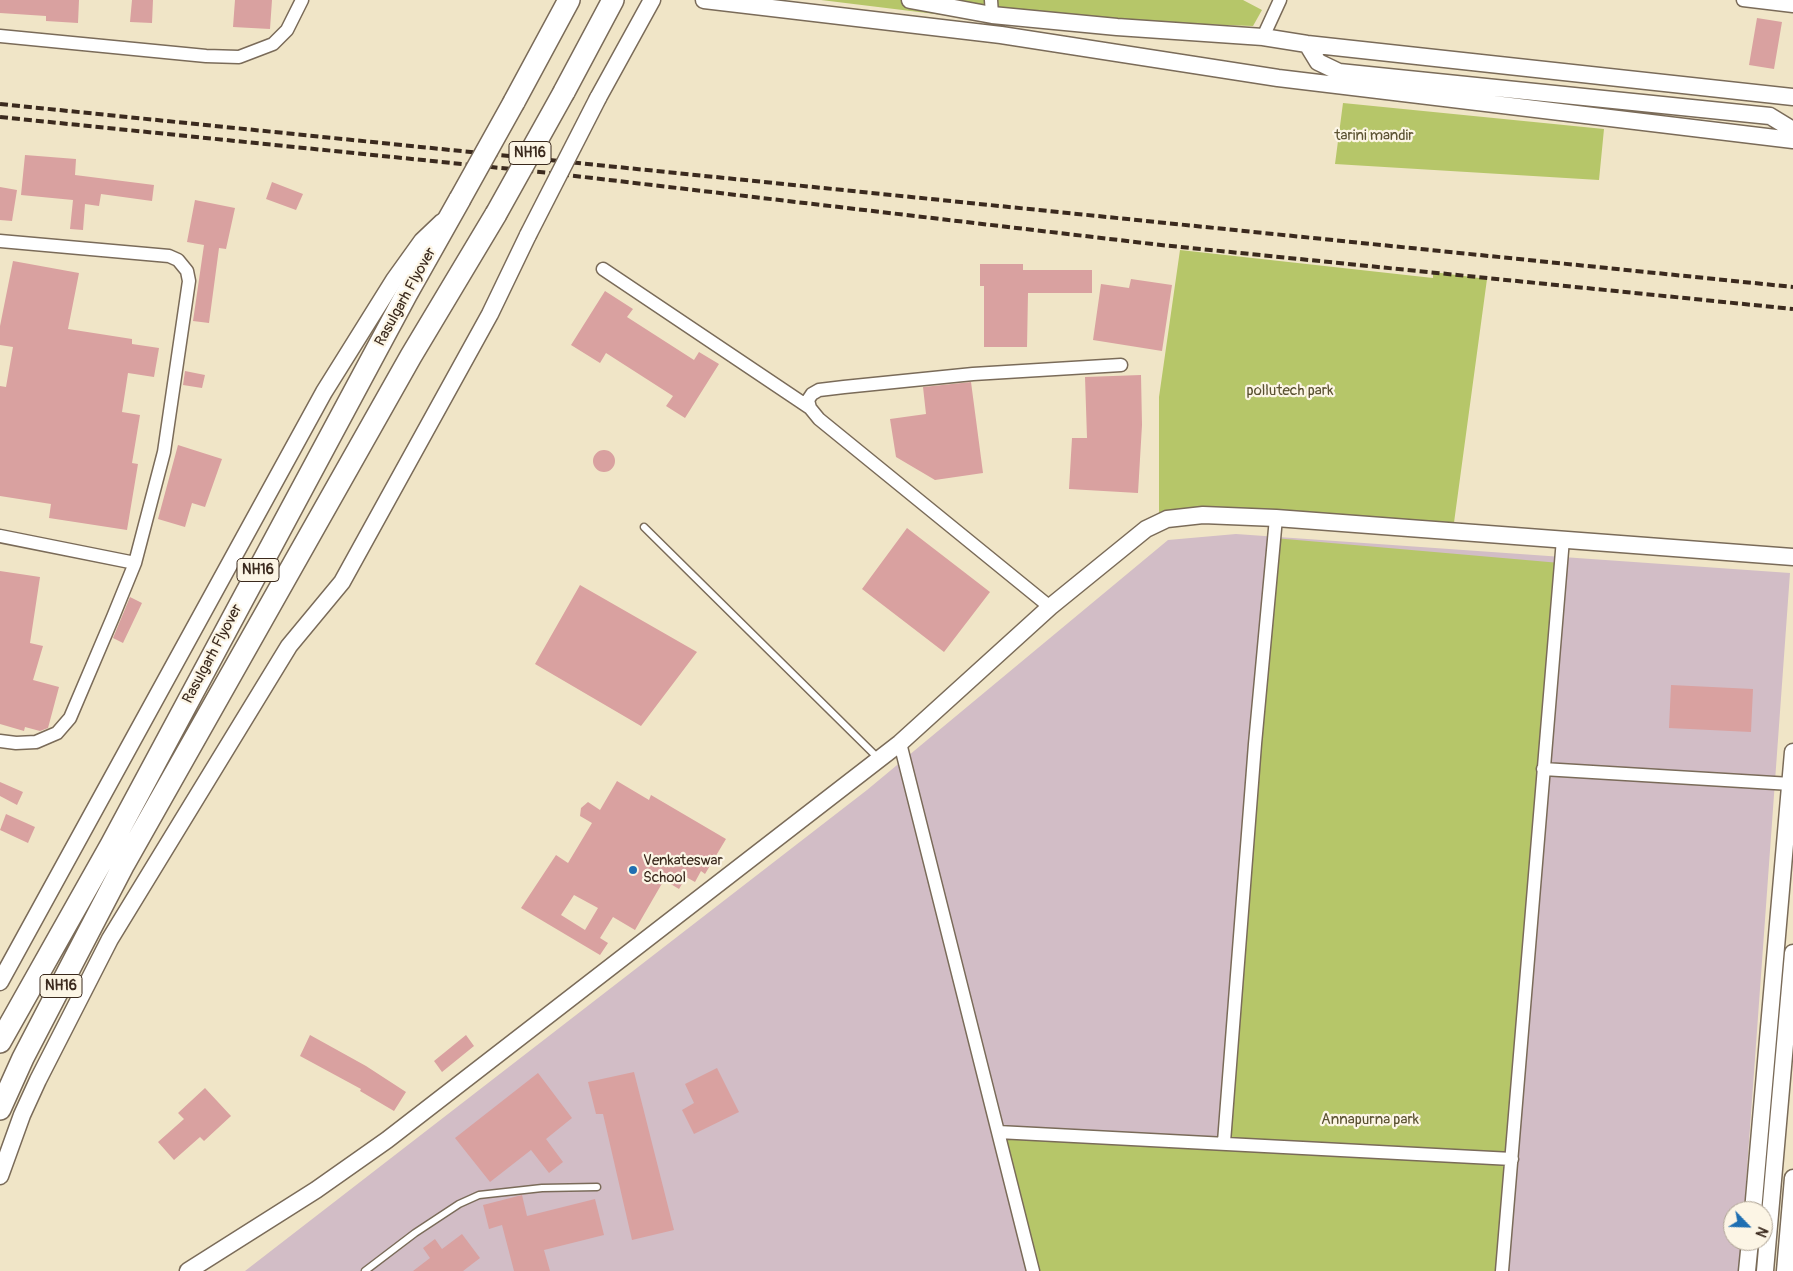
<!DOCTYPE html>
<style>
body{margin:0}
#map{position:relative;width:1793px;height:1271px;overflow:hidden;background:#f0e5c7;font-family:Pangolin,sans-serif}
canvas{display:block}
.north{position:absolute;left:1723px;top:1201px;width:50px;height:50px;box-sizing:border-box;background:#fcf5e5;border:1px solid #afa495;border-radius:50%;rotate:114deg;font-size:14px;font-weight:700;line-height:20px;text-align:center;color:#3b2a1e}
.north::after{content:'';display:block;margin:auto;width:18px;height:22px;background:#1f6fb2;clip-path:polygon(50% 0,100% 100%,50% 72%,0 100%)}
</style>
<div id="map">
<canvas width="1793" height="1271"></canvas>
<div class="north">N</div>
</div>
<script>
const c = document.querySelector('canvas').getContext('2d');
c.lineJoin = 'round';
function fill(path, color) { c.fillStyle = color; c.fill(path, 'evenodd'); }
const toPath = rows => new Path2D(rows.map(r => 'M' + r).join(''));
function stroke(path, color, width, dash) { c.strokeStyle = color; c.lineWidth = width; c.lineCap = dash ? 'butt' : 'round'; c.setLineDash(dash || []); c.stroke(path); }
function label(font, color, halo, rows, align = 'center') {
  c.font = font + ' Pangolin,sans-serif'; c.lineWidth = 4.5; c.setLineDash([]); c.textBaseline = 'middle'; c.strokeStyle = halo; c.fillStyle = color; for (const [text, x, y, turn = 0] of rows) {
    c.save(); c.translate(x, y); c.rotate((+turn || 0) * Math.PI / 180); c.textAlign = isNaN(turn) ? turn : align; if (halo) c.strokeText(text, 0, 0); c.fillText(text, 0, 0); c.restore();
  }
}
fill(toPath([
 [1236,534,1790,573,1744,1211,1733,1211,1733,1241,1741,1241,1739,1271,245,1271,867,790,1168,540]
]), '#d2bdc6');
fill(toPath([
 [821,0,1243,0,1262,10,1253,26,1140,22,984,20],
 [1343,103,1604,129,1599,180,1335,164],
 [1180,250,1433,278,1433,272,1487,279,1453,530,1159,518,1159,397],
 [1274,538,1560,563,1502,1271,1034,1271,998,1132,1224,1143]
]), '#b6c669');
fill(toPath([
 [0,0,79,0,78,23,46,21,46,16,0,13],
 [132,0,153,0,152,23,130,22],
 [235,0,272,0,270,29,233,27],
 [1757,18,1782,22,1774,69,1749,65],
 [25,155,76,159,75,175,154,185,152,201,101,194,99,206,85,204,83,230,70,229,73,200,21,195],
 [272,182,303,194,296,210,266,199],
 [0,187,17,190,12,221,0,220],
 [195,200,235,208,226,249,219,248,209,323,193,321,204,245,187,242],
 [13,261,79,273,68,329,132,339,132,344,159,348,154,377,128,373,122,412,140,415,132,463,138,464,127,530,49,518,51,504,0,496,0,386,6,387,13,347,0,345,0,326],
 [980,264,1023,264,1023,270,1092,270,1092,293,1028,293,1027,347,984,347,984,286,980,286],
 [1131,279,1172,285,1162,351,1093,340,1101,284,1129,288],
 [605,291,633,309,627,317,694,360,699,352,719,364,685,418,666,406,673,396,606,353,600,363,571,345],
 [185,371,205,375,202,388,183,385],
 [1141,375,1142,425,1138,493,1069,489,1072,438,1087,438,1085,377],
 [971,382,983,473,935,480,896,457,890,419,926,414,923,387],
 [178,445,222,459,205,507,192,503,185,527,158,519],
 '593 461a11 11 0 1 1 22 0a11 11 0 1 1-22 0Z',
 [907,528,990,592,944,652,862,589],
 [0,571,40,577,30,643,43,646,33,680,59,687,48,728,40,731,25,727,24,731,0,724],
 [580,585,697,652,641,726,535,664],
 [130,597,142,603,123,643,113,638],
 [1671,685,1753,689,1751,732,1669,728],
 [617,781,649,800,651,795,726,839,705,874,701,871,695,882,686,877,679,889,664,880,635,930,613,917,600,938,608,943,600,955,521,908,556,855,568,863,592,823,580,816,581,808,588,802,600,810],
 [574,895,598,908,585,930,561,915],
 [0,782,23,792,17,805,0,796],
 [6,814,35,827,28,843,0,830],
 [310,1035,366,1066,406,1092,394,1111,360,1091,361,1089,300,1056],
 [466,1035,474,1046,442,1072,434,1061],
 [717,1068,739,1112,694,1134,682,1110,694,1103,685,1084],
 [634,1072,674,1230,632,1240,603,1114,596,1114,588,1082],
 [538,1073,572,1118,546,1139,563,1162,549,1173,531,1150,490,1182,455,1138],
 [205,1088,231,1116,204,1141,200,1137,174,1160,158,1142,184,1119,178,1113],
 [522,1195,527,1216,595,1199,604,1235,544,1250,550,1271,514,1271,502,1225,489,1229,483,1205],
 [462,1234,480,1258,463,1271,413,1271,430,1258,423,1248,435,1239,442,1249]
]), '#d9a1a0');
const service = toPath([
 [644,527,878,758],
 [365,1271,415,1233,459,1204,479,1195,542,1188,597,1187]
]);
const minor = toPath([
 [991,0,992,15],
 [1743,0,1793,6],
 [0,36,206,56,239,57,273,44,287,30,302,0],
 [1263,37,1280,0],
 [0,241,169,256,178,260,187,271,189,281,164,452,135,563,113,617,70,718,57,733,36,742,16,743,0,741],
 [603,269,810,408],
 [0,536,135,563],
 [1050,607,819,419,810,408,808,400,812,394,819,390,844,387,973,374,1121,365],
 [900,743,1033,1271],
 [1543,769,1791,784],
 [998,1132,1512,1159],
 [1224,1142,1255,744,1276,518],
 [1502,1271,1563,539]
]);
const tertiary = toPath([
 [704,0,1001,35,1278,78,1793,140],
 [910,0,992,15,1117,27,1263,37,1307,44,1793,97],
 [1307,44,1318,62,1339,72,1770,116,1793,130],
 [598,98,652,0],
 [0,982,324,392,394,280,422,241,442,222],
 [0,1176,22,1115,38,1080,110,939,289,646,342,582,490,314,528,235],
 [1753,1211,1793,752],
 [188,1271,316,1190,387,1140,900,743,1050,607,1146,529,1167,519,1203,515,1276,518,1793,557],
 [1747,1271,1750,1241],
 [1765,1271,1793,953],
 [1785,1271,1793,1178]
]);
const trunk = toPath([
 [564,92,613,0],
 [514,102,569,0],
 [0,1042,111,845,406,295,460,199],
 [0,1109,23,1058,124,864,411,356,496,214]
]);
stroke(service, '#7a6b59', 9);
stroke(minor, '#7a6b59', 15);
stroke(tertiary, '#7a6b59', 19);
stroke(trunk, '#7a6b59', 24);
stroke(service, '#fff', 6);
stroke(minor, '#fff', 12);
stroke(tertiary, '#fff', 16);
stroke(trunk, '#fff', 21);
stroke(toPath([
 [0,104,1793,287],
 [0,117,550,173,1161,245,1793,309]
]), '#3b2a1e', 4, [8, 4]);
const tertiaryBridge = toPath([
 [528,235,598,98]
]);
const trunkBridge = toPath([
 [460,199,514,102],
 [496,214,564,92]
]);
stroke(tertiaryBridge, '#7a6b59', 19, []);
stroke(trunkBridge, '#7a6b59', 24, []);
stroke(tertiaryBridge, '#fff', 16);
stroke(trunkBridge, '#fff', 21);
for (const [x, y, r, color] of [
 [633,870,5,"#1f6fb2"]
]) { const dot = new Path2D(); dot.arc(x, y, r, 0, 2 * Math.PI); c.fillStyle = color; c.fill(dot); stroke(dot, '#fcf5e5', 2); }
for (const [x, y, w] of [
 [530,153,42],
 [258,570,42],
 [61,986,42]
]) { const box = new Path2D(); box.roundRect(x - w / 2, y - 11.5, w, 23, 4); c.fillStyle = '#fcf5e5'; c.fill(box); stroke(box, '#3b2a1e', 1); }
label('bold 14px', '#3b2a1e', null, [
 ["NH16",530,153],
 ["NH16",258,570],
 ["NH16",61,986]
]);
label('15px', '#5a5131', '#fcf5e5', [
 ["tarini mandir",1374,136],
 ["pollutech park",1290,391],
 ["Annapurna park",1370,1120]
]);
label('15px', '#3b2a1e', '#fcf5e5', [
 ["Rasulgarh Flyover",406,297,-61],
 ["Rasulgarh Flyover",213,654,-62]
]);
label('15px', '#3b2a1e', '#fcf5e5', [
 ["Venkateswar",643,861],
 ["School",643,878]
], 'left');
</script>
